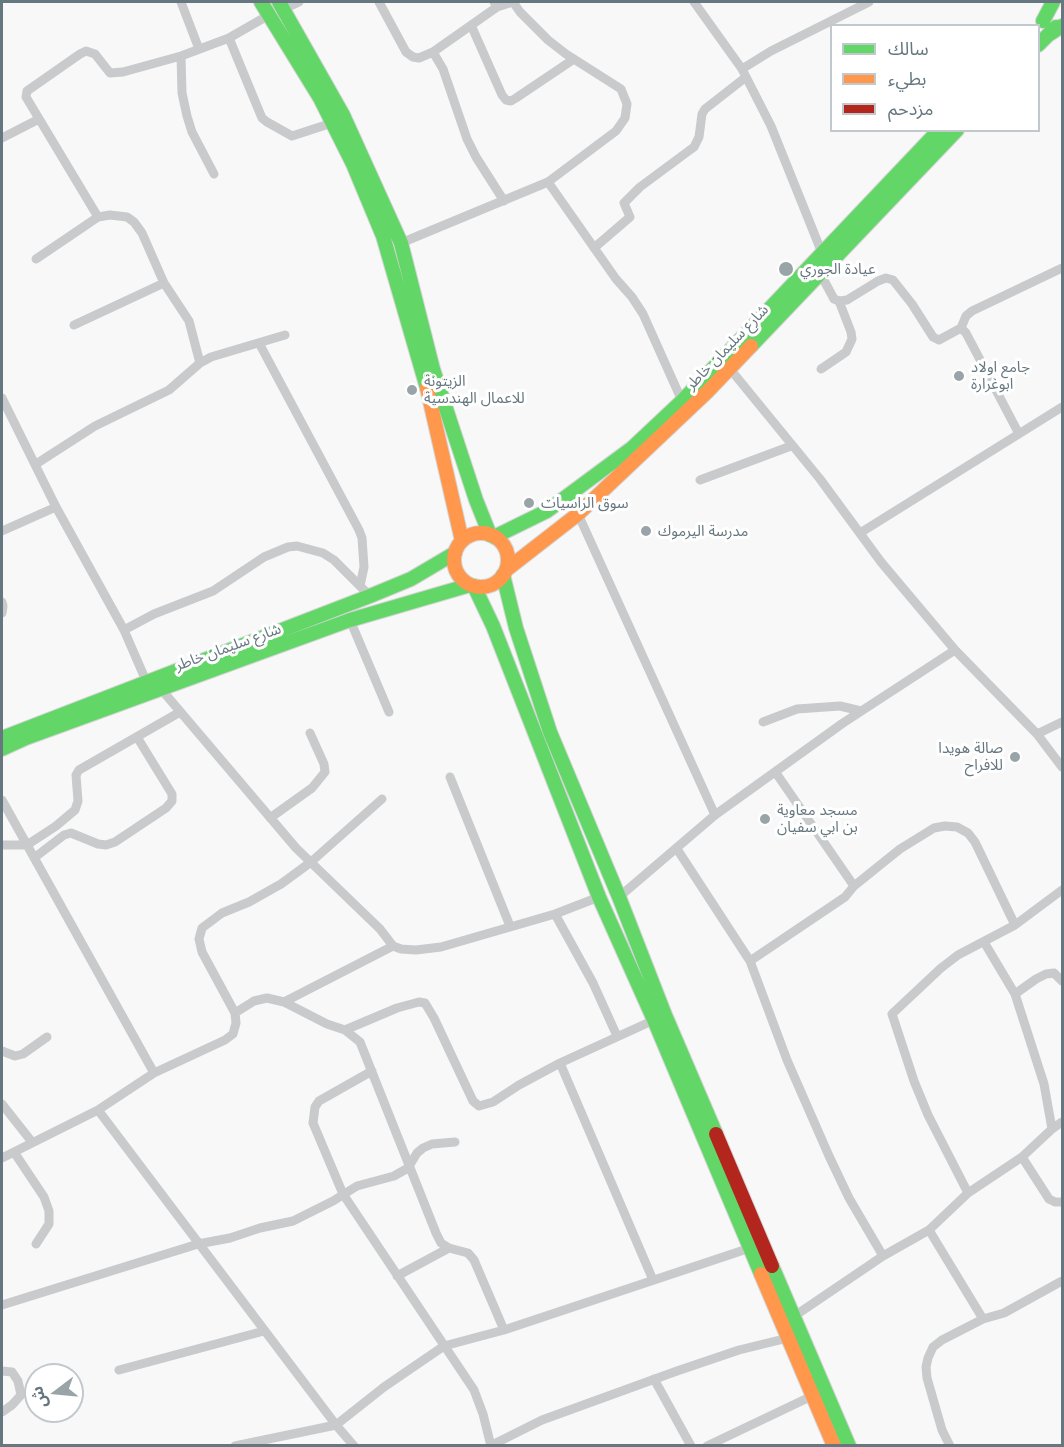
<!DOCTYPE html>
<meta charset="utf-8">
<style>
body{margin:0}
#map{position:relative;width:1064px;height:1447px;overflow:hidden;background:#f8f8f8;font-family:Lato,"Noto Sans Arabic",sans-serif}
canvas{display:block}
.frame{position:absolute;inset:0;border:3px solid #66777f;pointer-events:none}
.legend{position:absolute;left:830px;top:24px;width:210px;height:108px;box-sizing:border-box;background:#fff;border:2px solid #c2c9cc;margin:0;padding:8px 10px;list-style:none;font-size:18px;color:#66777f}
.legend li{display:flex;align-items:center;gap:12px;height:30px}
.legend b{width:30px;border:2px solid #c2c9cc}
.north{position:absolute;left:24px;top:1363px;width:60px;height:60px;box-sizing:border-box;background:#fff;border:2px solid #c2c9cc;border-radius:50%;rotate:254deg;font-size:16px;font-weight:700;line-height:24px;text-align:center;color:#66777f}
.north::after{content:'';display:block;margin:auto;width:21px;height:27px;background:#99a4a9;clip-path:polygon(50% 0,100% 100%,50% 72%,0 100%)}
</style>
<div id="map">
<canvas width="1064" height="1447"></canvas>
<div class="frame"></div>
<ul class="legend">
<li><b style="height:8px;background:#63d668"></b>سالك</li>
<li><b style="height:8px;background:#ff974d"></b>بطيء</li>
<li><b style="height:8px;background:#b3261e"></b>مزدحم</li>
</ul>
<div class="north">ش</div>
</div>
<script>
const c = document.querySelector('canvas').getContext('2d');
c.lineJoin = 'round';
const toPath = rows => new Path2D(rows.map(r => 'M' + r).join(''));
function stroke(path, color, width, dash) { c.strokeStyle = color; c.lineWidth = width; c.lineCap = dash ? 'butt' : 'round'; c.setLineDash(dash || []); c.stroke(path); }
function label(font, color, halo, rows, align = 'center') {
  c.font = font + ' Lato,"Noto Sans Arabic",sans-serif'; c.lineWidth = 6; c.setLineDash([]); c.textBaseline = 'middle'; c.strokeStyle = halo; c.fillStyle = color; for (const [text, x, y, turn = 0] of rows) {
    c.save(); c.translate(x, y); c.rotate((+turn || 0) * Math.PI / 180); c.textAlign = isNaN(turn) ? turn : align; if (halo) c.strokeText(text, 0, 0); c.fillText(text, 0, 0); c.restore();
  }
}
const fast = toPath([
 [261,2,320,98,353,164,383,236,427,388],
 [279,2,343,115,401,243,433,369,476,500,490,535],
 [1043,21,1053,2],
 [1048,35,1062,26],
 [1038,45,1056,27],
 [751,346,957,130],
 [494,537,547,511,632,448,682,401,939,130],
 [503,575,516,628,550,732,619,897,665,1015,716,1134],
 [474,586,493,626,599,897,654,1020,761,1274],
 [2,738,370,596,411,579,455,553],
 [2,749,26,738,350,620,470,585],
 [772,1266,849,1446]
]);
const slow = toPath([
 [427,388,462,541],
 '454 560a27 27 0 1 1 54 0a27 27 0 1 1-54 0Z',
 [506,570,578,514,707,392,751,346],
 [761,1274,834,1446]
]);
const jam = toPath([
 [716,1134,772,1266]
]);
stroke(fast, '#d4d5d6', 16);
stroke(slow, '#d4d5d6', 16);
stroke(jam, '#d4d5d6', 16);
stroke(toPath([
 [181,2,199,49],
 [379,2,406,52,413,57,419,58,433,52,497,7],
 [694,2,742,69,771,126,822,253],
 [284,9,299,2],
 [471,25,502,95,506,100,511,101,516,98,574,59],
 [229,38,257,106,262,118,267,122,292,136,332,123],
 [433,52,443,69,467,139,476,157,504,201],
 [181,56,182,93,187,116,192,132,214,174],
 [742,69,771,51,869,2],
 [2,138,39,119],
 [548,182,616,279,632,297,643,314,682,401],
 [98,217,26,97,27,91,80,54,86,51,95,54,110,73,123,72,181,56,229,38,269,15],
 [401,243,548,182,616,131,625,118,627,104,621,89,566,54,548,40,520,12,513,2,497,7,494,2],
 [594,248,630,217,624,203,640,187,694,147,699,137,702,114,705,109,746,77],
 [36,259,98,217,110,215,127,217,134,222,142,233,164,283,189,321,200,363],
 [820,273,834,299,839,301,847,300,878,281,886,278,893,280,912,304,933,337,939,340,961,328,966,316,972,311,1062,268],
 [74,325,164,283],
 [961,328,966,333,1019,434],
 [259,343,359,530,362,538,364,567,360,586],
 [726,364,820,479,881,562,955,650,1037,734,1062,767],
 [821,369,846,352,852,339,851,332,839,301],
 [2,398,56,507,124,630,147,683],
 [36,464,95,426,169,390,200,363,211,357,285,335],
 [700,480,791,446],
 [578,514,715,815],
 [2,531,56,507],
 [860,533,1062,407],
 [2,602,3,606,2,613],
 [350,620,389,712],
 [124,630,154,614,213,591,264,557,288,547,297,546,323,553,334,560,370,596],
 [161,689,296,848,380,929,393,946],
 [763,722,797,709,840,706,861,711],
 [1037,734,1062,722],
 [776,773,854,886],
 [450,777,510,926],
 [2,800,154,1073],
 [270,818,312,788,325,772,324,764,310,733],
 [2,845,27,845,56,826,75,810,78,801,76,775,79,770,180,712],
 [677,849,750,961,787,1060,829,1156,849,1198,883,1256],
 [34,858,64,835,71,833,98,844,106,845,115,842,166,808,172,801,172,794,137,737],
 [619,897,715,815,843,723,955,650],
 [555,914,593,983,617,1036],
 [984,942,1015,994,1044,1084,1052,1129],
 [750,961,845,897,854,886,900,849,934,828,945,826,957,827,968,833,975,842,1015,925],
 [1015,994,1036,979,1046,974,1054,973,1062,981],
 [284,1002,327,1024,345,1030,360,1042,436,1233,441,1243,449,1248,468,1253,474,1260,504,1330],
 [235,1013,202,952,199,939,202,928,222,913,249,902,281,884,311,862,382,799],
 [345,1030,397,1008,419,1002,425,1003,434,1018,473,1101,479,1106,493,1102,519,1085,560,1063,654,1020],
 [2,1051,15,1056,23,1054,47,1037],
 [560,1063,653,1280],
 [372,1071,319,1101,315,1107,313,1123,343,1194,474,1390,483,1414,491,1446],
 [2,1104,32,1142],
 [98,1110,336,1425,354,1446],
 [14,1152,44,1197,49,1211,49,1224,36,1244],
 [1022,1157,1049,1199,1055,1202,1062,1202],
 [2,1158,98,1110,154,1073,225,1040,233,1034,236,1023,235,1013,254,1001,267,998,284,1002,393,946,401,949,416,950,441,947,555,914,599,897],
 [968,1193,928,1115,914,1081,892,1014,941,968,958,955,1015,925,1062,890],
 [929,1230,983,1319],
 [397,1276,449,1248],
 [2,1305,198,1244,230,1238,260,1228,293,1221,333,1201,357,1186,394,1176,408,1168,417,1153,423,1148,432,1144,455,1142],
 [793,1317,883,1256,929,1230,968,1193,1022,1157,1052,1129,1062,1122],
 [119,1370,264,1331],
 [2,1371,12,1372,18,1381,21,1395,12,1405,2,1412],
 [654,1379,691,1446],
 [235,1446,336,1425,384,1387,444,1346,504,1330,750,1248],
 [490,1446,542,1420,677,1371,739,1350,788,1338],
 [707,1446,812,1396],
 [950,1446,942,1430,927,1378,926,1367,928,1358,933,1347,942,1340,983,1319,1004,1313,1062,1281]
]), '#c9cacb', 9);
stroke(fast, '#63d668', 14);
stroke(slow, '#ff974d', 14);
stroke(jam, '#b3261e', 14);
for (const [x, y, r, color] of [
 [786,269,8,"#99a4a9"],
 [959,376,6,"#99a4a9"],
 [412,390,6,"#99a4a9"],
 [529,503,6,"#99a4a9"],
 [646,531,6,"#99a4a9"],
 [1015,757,6,"#99a4a9"],
 [765,819,6,"#99a4a9"]
]) { const dot = new Path2D(); dot.arc(x, y, r, 0, 2 * Math.PI); c.fillStyle = color; c.fill(dot); stroke(dot, '#fff', 2); }
label('15px', '#66777f', '#fff', [
 ["عيادة الجوري",800,269],
 ["جامع اولاد",971,367],
 ["ابوغرارة",971,384],
 ["الزيتونة",424,381],
 ["للاعمال الهندسية",424,398],
 ["سوق الراسيات",541,503],
 ["مدرسة اليرموك",658,531],
 ["صالة هويدا",1003,748,"right"],
 ["للافراح",1003,765,"right"],
 ["مسجد معاوية",777,810],
 ["بن ابي سفيان",777,827]
], 'left');
label('15px', '#66777f', '#fff', [
 ["شارع سليمان خاطر",727,347,-46],
 ["شارع سليمان خاطر",228,647,-20]
]);
</script>
